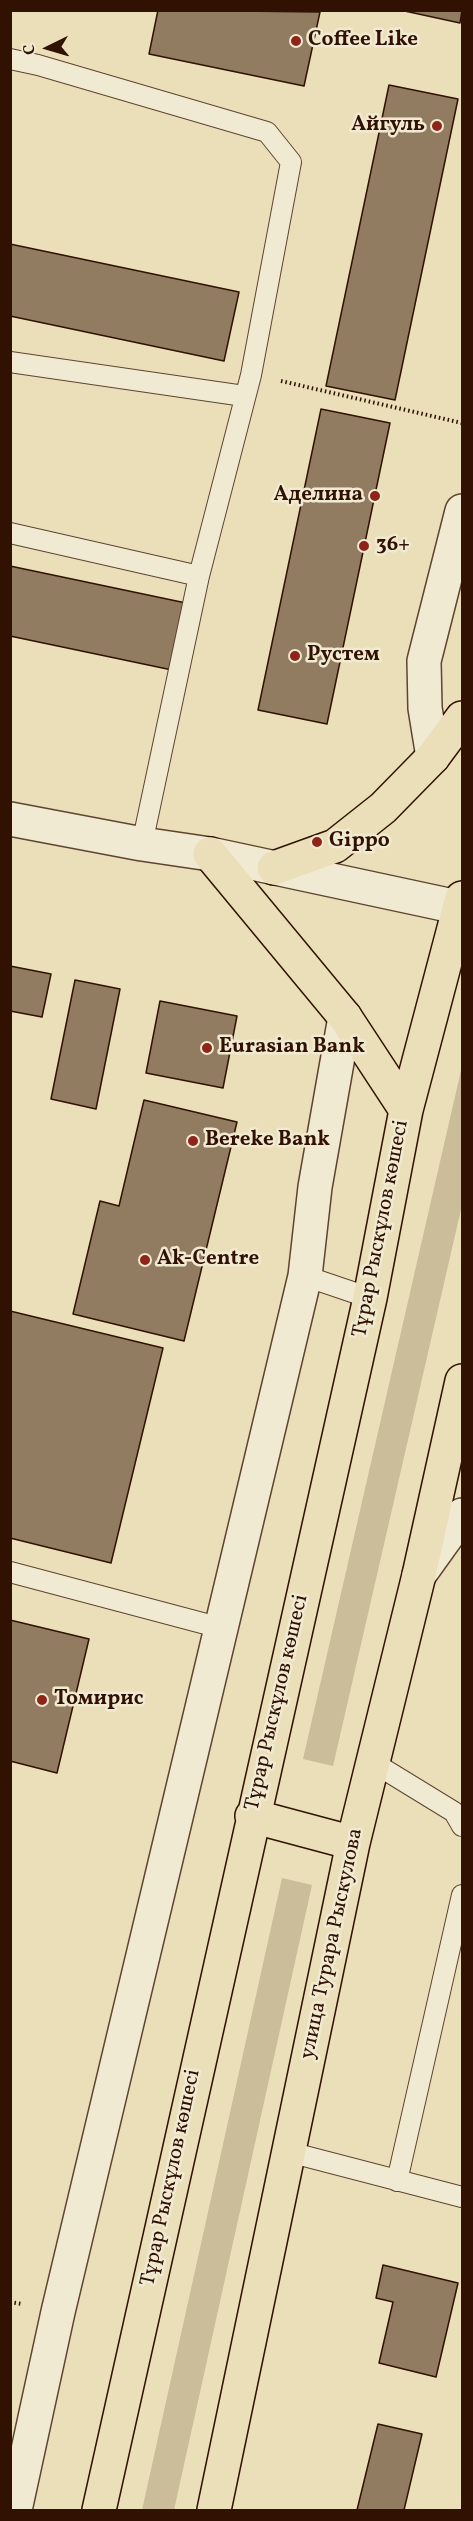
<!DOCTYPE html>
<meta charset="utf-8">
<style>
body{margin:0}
#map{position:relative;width:473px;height:2521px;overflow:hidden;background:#eadfb9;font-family:Vollkorn,serif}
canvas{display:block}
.frame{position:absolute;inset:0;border:12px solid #311102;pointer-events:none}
.north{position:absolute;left:18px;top:18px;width:60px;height:60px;-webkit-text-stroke:4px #f1ead2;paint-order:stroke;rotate:265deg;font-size:16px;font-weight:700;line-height:24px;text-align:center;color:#311102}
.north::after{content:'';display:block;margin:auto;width:21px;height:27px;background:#311102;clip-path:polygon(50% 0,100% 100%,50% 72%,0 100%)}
</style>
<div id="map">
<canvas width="473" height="2521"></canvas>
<div class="frame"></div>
<div class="north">С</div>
</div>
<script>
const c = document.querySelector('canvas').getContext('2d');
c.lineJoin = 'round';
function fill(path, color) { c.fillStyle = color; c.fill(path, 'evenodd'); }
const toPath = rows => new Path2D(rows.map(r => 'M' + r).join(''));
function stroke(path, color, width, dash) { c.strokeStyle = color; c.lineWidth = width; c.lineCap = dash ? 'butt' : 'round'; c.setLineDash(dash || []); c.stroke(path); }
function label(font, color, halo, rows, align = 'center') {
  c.font = font + ' Vollkorn,serif'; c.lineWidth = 5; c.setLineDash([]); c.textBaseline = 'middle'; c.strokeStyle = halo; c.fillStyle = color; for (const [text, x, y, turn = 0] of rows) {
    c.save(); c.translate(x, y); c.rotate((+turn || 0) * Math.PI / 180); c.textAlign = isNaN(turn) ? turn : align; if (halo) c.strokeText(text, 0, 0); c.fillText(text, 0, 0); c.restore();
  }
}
fill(toPath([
 [462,1066,462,1205,333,1766,303,1759],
 [282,1878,312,1885,174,2510,142,2510]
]), '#cbbc9a');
const building = toPath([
 [158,10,320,12,304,86,149,54,158,10],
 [400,10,462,10,460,23,400,10],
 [389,85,458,99,395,400,326,386,389,85],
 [10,244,239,292,224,361,10,316,10,244],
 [321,409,390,423,327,724,258,710,321,409],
 [10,566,186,603,172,670,10,636,10,566],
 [10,966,51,974,42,1017,10,1011,10,966],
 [75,980,120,989,96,1109,51,1099,75,980],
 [160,1001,237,1016,223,1088,146,1073,160,1001],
 [144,1100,237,1122,184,1341,73,1314,100,1201,119,1206,144,1100],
 [10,1311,163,1348,111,1563,10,1538,10,1311],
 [10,1620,89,1639,57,1773,10,1761,10,1620],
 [383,2265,458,2283,436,2377,379,2363,393,2302,376,2298,383,2265],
 [378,2424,422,2434,404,2510,357,2510,378,2424]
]);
fill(building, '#917c61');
stroke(building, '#311102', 1.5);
const service = toPath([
 [10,59,38,65,267,132,291,162,251,375,199,576,142,844],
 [10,362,244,396],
 [10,533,199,576],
 [305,1276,370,1298],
 [10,1572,221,1628],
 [374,1763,454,1812,462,1826],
 [289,2152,462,2197],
 [397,2181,462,1895]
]);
const minor = toPath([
 [419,1575,462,1515],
 [15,2510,58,2312,305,1276,315,1187,345,1017]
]);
const tertiary = toPath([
 [433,757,425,708,424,661,462,511],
 [10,819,142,844,210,854,462,908]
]);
const primary = toPath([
 [210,854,345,1017,406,1110],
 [274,868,335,846,383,808,433,757,462,718],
 [252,1816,353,1843],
 [99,2510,370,1298,406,1110,462,898],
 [214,2510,353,1843,419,1575,462,1381]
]);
stroke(service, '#5f4430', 22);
stroke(minor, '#5f4430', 36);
stroke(tertiary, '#5f4430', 36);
stroke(primary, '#311102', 36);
stroke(toPath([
 [281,381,462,423],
 [10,2302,22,2304]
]), '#311102', 4, [1.5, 3]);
stroke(service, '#f1ead2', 20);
stroke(minor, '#f1ead2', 33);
stroke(tertiary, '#f1ead2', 33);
stroke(primary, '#eadfb9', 33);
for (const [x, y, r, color] of [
 [296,41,6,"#8f2418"],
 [437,126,6,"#8f2418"],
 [375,496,6,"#8f2418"],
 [364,546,6,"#8f2418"],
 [295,656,6,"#8f2418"],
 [317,842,6,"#8f2418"],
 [207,1048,6,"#8f2418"],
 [193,1141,6,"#8f2418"],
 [145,1260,6,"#8f2418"],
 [42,1700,6,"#8f2418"]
]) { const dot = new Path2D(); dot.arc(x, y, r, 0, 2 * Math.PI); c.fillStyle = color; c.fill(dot); stroke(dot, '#f1ead2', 2); }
label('bold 21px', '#311102', '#f1ead2', [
 ["Coffee Like",308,41],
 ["Айгуль",425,126,"right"],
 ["Аделина",363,496,"right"],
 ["36+",376,546],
 ["Рустем",307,656],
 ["Gippo",329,842],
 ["Eurasian Bank",219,1048],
 ["Bereke Bank",205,1141],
 ["Ak-Centre",157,1260],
 ["Томирис",54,1700]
], 'left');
label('21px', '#311102', '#f1ead2', [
 ["Тұрар Рыскұлов көшесі",382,1229,-79],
 ["Тұрар Рыскұлов көшесі",278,1703,-77],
 ["улица Турара Рыскулова",333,1944,-78],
 ["Тұрар Рыскұлов көшесі",172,2178,-78]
]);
</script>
